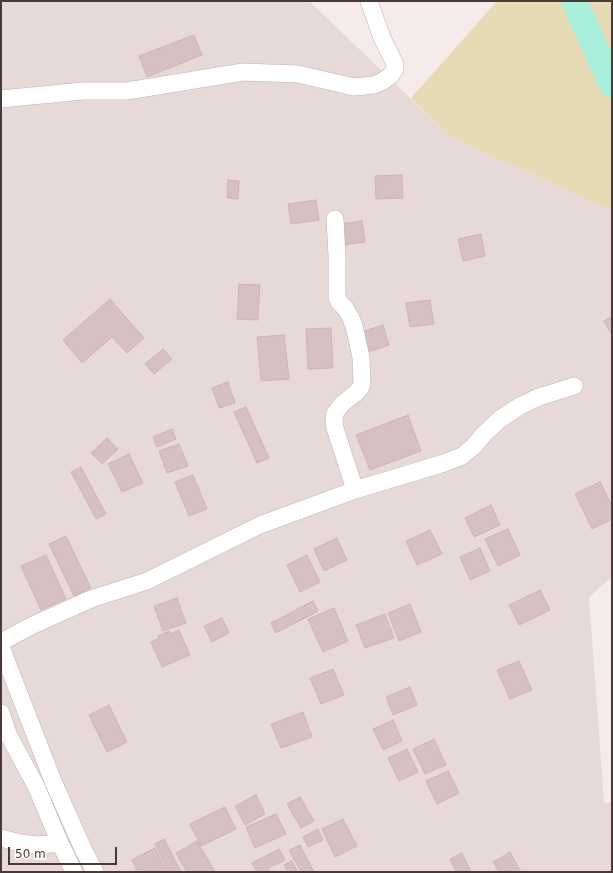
<!DOCTYPE html>
<style>
body{margin:0}
#map{position:relative;width:613px;height:873px;overflow:hidden;background:#f5ebeb;font-family:"DejaVu Sans",sans-serif}
canvas{display:block}
.frame{position:absolute;inset:0;border:2px solid #49393a;pointer-events:none}
.scale{position:absolute;left:8px;top:847px;width:109px;height:18px;box-sizing:border-box;border:2px solid #49393a;border-top:0;padding-left:5px;font-size:12px;line-height:14px;white-space:nowrap;color:#49393a;-webkit-text-stroke:3px #fff;paint-order:stroke}
</style>
<div id="map">
<canvas width="613" height="873"></canvas>
<div class="frame"></div>
<div class="scale">50 m</div>
</div>
<script>
const c = document.querySelector('canvas').getContext('2d');
c.lineJoin = 'round';
function fill(path, color) { c.fillStyle = color; c.fill(path, 'evenodd'); }
const toPath = rows => new Path2D(rows.map(r => 'M' + r).join(''));
function stroke(path, color, width, dash) { c.strokeStyle = color; c.lineWidth = width; c.lineCap = dash ? 'butt' : 'round'; c.setLineDash(dash || []); c.stroke(path); }
fill(toPath([
 [1,1,309,1,451,137,612,211,612,577,589,597,604,802,612,803,612,872,1,872]
]), '#e8d9d9');
fill(toPath([
 [497,1,612,1,612,211,451,137,411,98]
]), '#e7dbb5');
stroke(toPath([
 [574,1,612,84]
]), '#aaefdb', 26);
const building = toPath([
 [194,35,202,55,147,77,139,56,194,35],
 [402,175,403,198,376,199,375,176,402,175],
 [228,180,239,181,238,199,227,198,228,180],
 [316,200,319,220,291,224,288,204,316,200],
 [362,221,365,242,341,245,339,224,362,221],
 [481,234,485,256,463,261,458,239,481,234],
 [239,284,260,285,258,320,237,319,239,284],
 [110,299,144,338,127,353,112,337,82,363,63,340,110,299],
 [430,300,434,324,410,327,406,303,430,300],
 [612,316,612,335,604,321,612,316],
 [383,325,389,345,365,353,358,333,383,325],
 [331,328,333,368,308,369,306,329,331,328],
 [284,335,289,379,261,381,257,337,284,335],
 [163,349,172,359,154,374,145,364,163,349],
 [228,382,235,403,219,408,212,388,228,382],
 [246,407,269,458,257,463,234,412,246,407],
 [408,415,421,451,370,470,356,435,408,415],
 [172,429,176,439,157,447,153,437,172,429],
 [107,438,118,449,102,464,91,453,107,438],
 [179,444,188,466,167,473,159,451,179,444],
 [129,454,143,483,122,492,108,464,129,454],
 [81,467,106,514,96,519,71,472,81,467],
 [193,475,207,509,189,516,175,482,193,475],
 [600,482,612,506,612,519,592,529,575,494,600,482],
 [491,505,500,525,474,537,465,518,491,505],
 [508,529,520,555,498,566,485,539,508,529],
 [430,530,442,554,417,565,406,541,430,530],
 [66,536,91,588,74,596,49,544,66,536],
 [337,538,347,560,324,571,314,549,337,538],
 [480,548,490,571,470,580,460,557,480,548],
 [46,555,66,599,41,610,21,566,46,555],
 [307,555,320,582,300,592,287,565,307,555],
 [540,590,550,610,519,625,509,605,540,590],
 [177,598,186,623,163,631,154,606,177,598],
 [313,601,318,611,276,633,271,623,313,601],
 [410,604,421,632,399,641,388,613,410,604],
 [334,608,348,641,323,652,308,619,334,608],
 [385,614,394,638,365,648,356,625,385,614],
 [222,618,229,633,212,642,204,626,222,618],
 [179,630,190,655,162,667,151,642,159,638,158,636,169,631,171,634,179,630],
 [519,661,532,690,510,699,497,670,519,661],
 [333,669,344,695,321,704,310,678,333,669],
 [410,687,417,705,393,715,386,697,410,687],
 [109,705,127,742,107,752,89,715,109,705],
 [303,712,312,737,281,748,271,724,303,712],
 [393,720,402,741,383,750,373,729,393,720],
 [434,739,446,765,425,774,413,749,434,739],
 [407,749,418,772,399,781,388,758,407,749],
 [448,771,459,793,437,804,426,781,448,771],
 [256,795,265,814,245,825,235,806,256,795],
 [300,797,314,821,301,828,287,804,300,797],
 [225,807,236,829,201,846,190,824,225,807],
 [276,814,286,834,255,848,246,827,276,814],
 [343,819,357,846,335,857,322,829,343,819],
 [318,829,323,840,308,847,303,837,318,829],
 [164,839,181,872,169,872,155,844,164,839],
 [197,841,215,872,187,872,176,853,197,841],
 [300,845,314,872,301,872,289,850,300,845],
 [155,848,167,872,138,872,132,860,155,848],
 [279,849,285,860,268,868,270,872,257,872,252,863,279,849],
 [510,852,521,872,499,872,493,862,510,852],
 [462,853,471,872,456,872,450,859,462,853],
 [292,861,298,872,288,872,284,865,292,861]
]);
fill(building, '#d6c0c2');
stroke(building, '#d1b4b6', 1);
const minor = toPath([
 [1,99,83,91,127,91,243,72,298,74,354,87,374,85,383,81,391,75,395,69,395,64,382,38,369,1],
 [335,219,337,256,337,297,339,302,345,308,351,318,354,326,361,357,362,383,361,387,357,392,341,405,335,413,334,420,335,428,355,490],
 [1,642,31,626,91,599,147,581,260,525,355,490,444,463,462,456,474,446,484,434,500,419,520,406,539,397,574,386],
 [1,647,53,781,83,849,95,872],
 [1,713,9,736,36,786,60,843,74,872],
 [1,838,20,843,37,845,60,843]
]);
stroke(minor, '#c3b0b1', 18);
stroke(minor, '#fff', 17);
</script>
